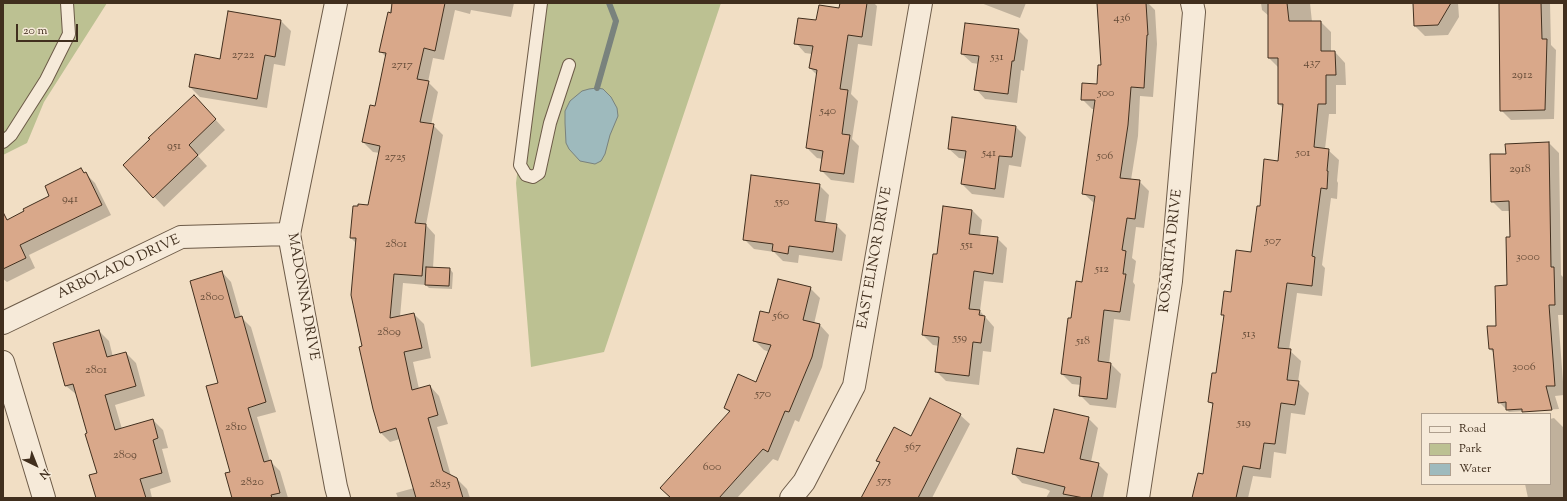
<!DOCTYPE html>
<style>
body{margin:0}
#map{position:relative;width:1567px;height:501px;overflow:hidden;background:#f1dec4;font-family:"Sorts Mill Goudy",serif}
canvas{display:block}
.frame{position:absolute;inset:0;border:4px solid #412f1e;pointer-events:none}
.legend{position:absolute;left:1421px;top:413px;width:130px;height:72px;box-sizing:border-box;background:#f6ead9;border:1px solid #ae9f8e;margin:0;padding:5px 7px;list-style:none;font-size:12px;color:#412f1e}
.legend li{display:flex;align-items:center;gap:8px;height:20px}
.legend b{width:20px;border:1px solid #ae9f8e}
.north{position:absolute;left:16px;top:445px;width:40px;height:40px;-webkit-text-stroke:3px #f6ead9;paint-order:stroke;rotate:137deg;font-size:11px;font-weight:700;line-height:16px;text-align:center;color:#412f1e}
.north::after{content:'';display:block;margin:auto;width:14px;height:18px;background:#412f1e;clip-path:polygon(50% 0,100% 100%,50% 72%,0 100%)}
.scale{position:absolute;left:16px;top:24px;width:62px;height:18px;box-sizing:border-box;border:2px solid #412f1e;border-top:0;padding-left:5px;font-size:12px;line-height:14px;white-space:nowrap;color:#412f1e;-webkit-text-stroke:3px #f6ead9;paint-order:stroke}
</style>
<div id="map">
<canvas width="1567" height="501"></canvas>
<div class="frame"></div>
<ul class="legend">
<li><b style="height:5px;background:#f6ead9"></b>Road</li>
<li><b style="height:11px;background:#bcc192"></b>Park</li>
<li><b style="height:11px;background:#9ebabd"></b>Water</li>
</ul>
<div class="north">N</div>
<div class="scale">20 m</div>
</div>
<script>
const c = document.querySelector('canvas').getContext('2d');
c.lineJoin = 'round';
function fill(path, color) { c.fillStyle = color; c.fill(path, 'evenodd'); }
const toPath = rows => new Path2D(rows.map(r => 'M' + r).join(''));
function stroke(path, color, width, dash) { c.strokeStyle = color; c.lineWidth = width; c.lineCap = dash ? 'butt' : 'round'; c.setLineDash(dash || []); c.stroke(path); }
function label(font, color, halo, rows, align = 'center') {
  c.font = font + ' "Sorts Mill Goudy",serif'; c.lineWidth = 4; c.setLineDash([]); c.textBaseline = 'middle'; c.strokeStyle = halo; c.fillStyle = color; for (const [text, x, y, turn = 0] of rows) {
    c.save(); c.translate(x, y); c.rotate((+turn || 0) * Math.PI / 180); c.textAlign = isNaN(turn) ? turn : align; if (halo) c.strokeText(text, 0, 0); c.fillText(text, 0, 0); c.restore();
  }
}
fill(toPath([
 [3,3,107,3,44,102,27,143,3,155],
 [538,3,721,3,604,352,531,367,516,183]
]), '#bcc192');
const water = toPath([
 [597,88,603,89,611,97,617,108,618,116,610,135,605,154,601,161,595,164,580,161,569,149,566,143,565,123,565,111,570,101,582,91,589,89,597,88]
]);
fill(water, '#9ebabd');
stroke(water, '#79827d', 1);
fill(toPath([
 [392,3,514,3,511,17,471,10,470,14,455,10,444,60,433,58,428,82,438,92,431,125,433,125,443,135,426,225,435,235,433,268,450,269,453,273,452,289,429,288,426,285,403,283,400,317,414,314,424,324,431,358,413,362,419,389,430,386,439,396,448,424,437,427,451,476,457,479,467,489,470,498,398,498,396,493,414,488,400,439,390,442,380,432,356,243,351,238,369,206,380,153,373,152,363,142,376,107,386,57,380,51],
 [841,3,874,3,877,6,872,46,858,44,851,94,858,101,852,139,859,146,854,183,831,180,821,170,823,159,817,158,807,148,817,75,810,68,812,54,805,53,796,43,817,21,840,9],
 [981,3,1026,3,1020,18],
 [1098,3,1148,3,1155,10,1157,44,1153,97,1140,96,1138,136,1131,180,1139,181,1149,191,1144,228,1136,227,1132,258,1136,261,1133,282,1135,285,1130,321,1114,319,1109,364,1111,364,1121,374,1116,408,1090,405,1080,395,1081,385,1072,384,1062,374,1083,283,1095,204,1083,193,1095,109,1092,109,1082,99,1098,85,1102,66],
 [1261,3,1310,3,1312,22,1321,22,1331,32,1331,52,1335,52,1345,63,1346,85,1336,85,1336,114,1329,114,1325,149,1328,150,1339,160,1337,181,1338,183,1337,199,1331,198,1322,265,1325,268,1322,296,1297,293,1289,350,1301,361,1298,382,1309,393,1305,415,1291,413,1286,454,1274,452,1271,478,1253,476,1248,498,1194,498,1204,476,1214,406,1209,402,1217,374,1225,317,1222,314,1252,253,1260,207,1279,162,1284,109,1279,104,1279,68,1269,58,1269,16,1262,10],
 [1414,3,1458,3,1459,17,1448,35,1425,36,1415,26],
 [1499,3,1550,3,1551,45,1556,50,1554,119,1511,120,1501,110],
 [281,21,291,31,285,66,274,64,267,108,200,97,190,87,221,60],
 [1018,30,1028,40,1024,71,1021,70,1017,103,985,99,976,89,979,64,972,63,962,54],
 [203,106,225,130,198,156,207,166,164,207,124,165],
 [1016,127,1026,137,1021,167,1009,165,1004,198,972,194,962,184,966,159,959,158,949,149],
 [1549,143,1559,153,1561,275,1563,277,1564,315,1558,315,1564,395,1555,396,1559,409,1509,412,1499,402,1494,353,1490,349,1508,286,1511,238,1511,211,1502,211,1492,201,1507,155,1506,145],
 [81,169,95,183,111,215,29,255,35,268,7,282,3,279,3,223,50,196],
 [819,185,829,195,825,224,836,225,846,235,842,261,799,255,798,263,783,261,774,252,754,249,744,239],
 [972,210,982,220,980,236,997,238,1007,248,1003,283,984,281,980,311,994,327,991,352,983,351,979,385,946,381,936,371,939,346,933,345,923,335,937,256],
 [222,272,231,282,241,317,251,327,276,412,257,417,270,461,280,471,288,498,233,498,232,472,219,383],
 [810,288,820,298,814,324,820,325,829,335,822,367,799,422,795,420,778,461,773,459,737,498,670,498,661,488,730,413,725,408,756,383,769,352,764,350,754,340,770,314],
 [99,331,109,341,113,357,126,353,136,363,145,396,115,405,122,429,153,420,163,430,168,448,162,449,171,482,150,489,152,498,97,498,98,474,88,434,77,395,66,386],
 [960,415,970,424,932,498,862,498,880,463,878,461,912,437],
 [1088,418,1098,428,1091,462,1098,464,1108,474,1103,498,1046,498,1050,491,1046,489,1022,483,1013,473,1045,455],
 [1554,418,1564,428,1564,498,1528,498,1525,484,1550,484,1550,419]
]), '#0003');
stroke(toPath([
 [597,88,616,21,609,3]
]), '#79827d', 6);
const building = toPath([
 [392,3,445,3,435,51,424,48,417,79,429,81,420,122,434,124,415,223,426,224,422,276,394,274,390,318,414,313,422,348,404,352,412,390,430,385,438,415,428,418,443,471,457,478,463,498,416,498,396,428,380,433,373,409,359,347,362,346,351,295,356,238,350,238,353,206,358,206,358,204,368,205,380,146,362,142,370,105,375,106,386,53,379,52,388,12,391,13,392,3],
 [840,3,867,3,862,37,848,35,840,89,848,90,842,134,850,135,844,174,820,171,823,151,806,148,817,70,809,68,813,46,794,44,798,18,816,20,819,5,839,8,840,3],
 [1097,3,1146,3,1148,35,1147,35,1144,88,1131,87,1128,125,1120,178,1140,180,1135,219,1127,218,1122,250,1126,251,1123,274,1126,274,1120,312,1104,310,1098,361,1111,363,1107,399,1079,396,1081,377,1061,374,1068,318,1071,318,1076,281,1082,282,1095,196,1082,194,1095,100,1081,100,1082,83,1097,84,1098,65,1101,65,1097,3],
 [1268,3,1287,3,1289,21,1321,21,1321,51,1335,51,1336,75,1326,75,1326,104,1318,104,1314,147,1329,149,1327,171,1328,171,1327,189,1321,188,1312,256,1315,257,1312,286,1287,283,1278,348,1291,349,1287,380,1299,381,1295,405,1281,403,1275,444,1264,443,1260,469,1243,466,1236,498,1192,498,1198,473,1203,474,1213,403,1208,402,1212,373,1216,373,1224,315,1221,315,1224,291,1231,292,1236,250,1251,252,1257,206,1260,206,1264,159,1278,161,1283,104,1278,104,1278,58,1268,58,1268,3],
 [1413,3,1451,3,1438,25,1414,26,1413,3],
 [1499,3,1541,3,1542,39,1547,39,1545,110,1500,111,1499,3],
 [228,11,281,20,275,57,265,55,257,99,189,87,195,54,220,59,228,11],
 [965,23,1019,29,1014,61,1012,61,1008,94,974,90,979,56,961,54,965,23],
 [194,95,216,119,189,145,198,155,153,198,123,165,150,139,148,138,194,95],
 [952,117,1016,126,1012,157,999,156,995,189,961,184,966,151,948,149,952,117],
 [1549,142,1551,267,1554,267,1555,305,1549,305,1555,386,1546,386,1552,410,1522,412,1522,409,1506,410,1506,402,1498,403,1493,349,1489,349,1487,326,1496,326,1495,286,1507,285,1506,237,1510,237,1509,201,1491,202,1490,154,1506,154,1505,144,1549,142],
 [81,168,84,173,86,172,102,205,20,245,26,258,3,269,3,212,7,220,24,211,23,209,49,196,45,186,81,168],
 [751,175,820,184,815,221,837,224,833,252,789,246,788,254,772,251,773,244,743,240,751,175],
 [943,206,972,210,969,234,998,237,993,274,974,271,969,309,980,310,979,315,985,316,981,343,973,342,969,376,935,372,939,337,922,335,933,254,937,254,943,206],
 [426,267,450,268,449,286,425,285,426,267],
 [222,271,235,318,242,316,266,402,248,408,264,462,271,460,280,493,271,495,272,498,232,498,225,473,230,472,206,386,218,383,190,281,222,271],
 [778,279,811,287,803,320,820,324,812,357,789,412,785,411,768,452,763,449,719,498,671,498,660,488,730,411,724,408,738,374,756,382,771,345,753,341,760,311,769,313,778,279],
 [99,330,107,357,126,352,136,386,105,395,115,430,153,419,158,438,153,440,162,473,140,479,146,498,96,498,89,475,97,473,85,434,87,433,73,384,65,386,53,343,99,330],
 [930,398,961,414,918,498,861,498,880,462,876,461,894,427,911,436,930,398],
 [1054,409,1089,417,1080,459,1099,463,1091,498,1084,498,1063,494,1065,487,1012,474,1017,448,1044,453,1054,409]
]);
fill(building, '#d9a88a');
stroke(building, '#412f1e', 1);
const lane = toPath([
 [541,3,520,165,526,175,533,177,539,173,550,123,569,65],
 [3,142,11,135,46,80,69,34,67,3]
]);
const street = toPath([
 [336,3,289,234,336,487,339,498],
 [3,323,181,237,289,234],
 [3,362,44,498],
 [791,498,804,482,854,386,921,3],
 [1138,498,1171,281,1194,12,1192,3]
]);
stroke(lane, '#6d5b48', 14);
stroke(street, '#6d5b48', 24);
stroke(lane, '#f6ead9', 12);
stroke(street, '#f6ead9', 22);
label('12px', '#674d39', null, [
 ["436",1122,19],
 ["2722",243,56],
 ["531",997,58],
 ["437",1312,64],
 ["2717",402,66],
 ["2912",1522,76],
 ["500",1106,94],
 ["540",828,112],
 ["951",174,147],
 ["541",989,154],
 ["501",1303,154],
 ["506",1105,157],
 ["2725",395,158],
 ["2918",1520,170],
 ["941",70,200],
 ["550",782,203],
 ["507",1273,242],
 ["2801",396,245],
 ["551",967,246],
 ["3000",1528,258],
 ["512",1102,270],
 ["2800",212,298],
 ["560",781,317],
 ["2809",389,333],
 ["513",1249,335],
 ["559",960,339],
 ["518",1083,342],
 ["3006",1524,368],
 ["2801",96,371],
 ["570",763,395],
 ["519",1244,424],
 ["2810",236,428],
 ["567",913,448],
 ["2809",125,456],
 ["600",712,468],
 ["575",884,482],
 ["2820",252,483],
 ["2825",440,485]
]);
label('14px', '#412f1e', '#f6ead9', [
 ["ROSARITA DRIVE",1172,251,-84],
 ["EAST ELINOR DRIVE",876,258,-80],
 ["ARBOLADO DRIVE",119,268,-25],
 ["MADONNA DRIVE",302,297,80]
]);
</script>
